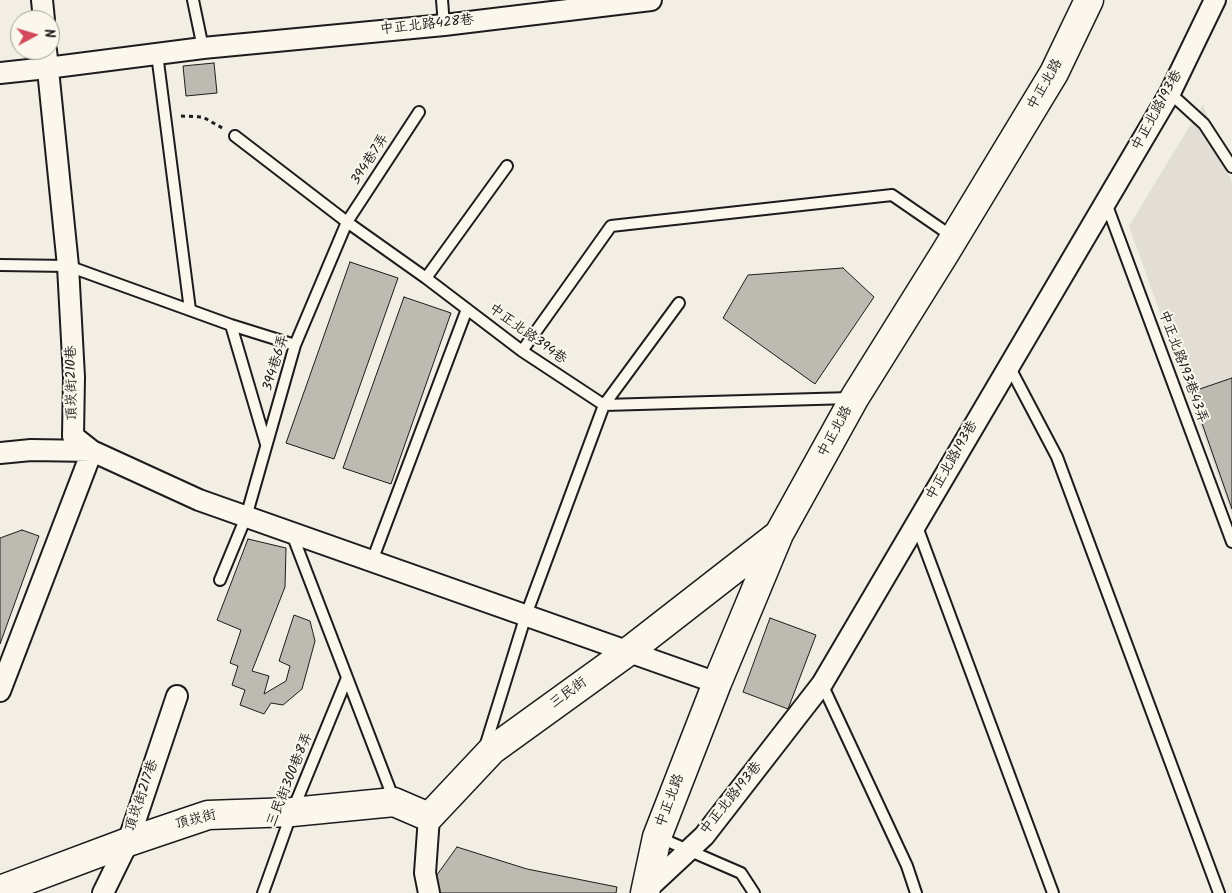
<!DOCTYPE html>
<meta charset="utf-8">
<style>
body{margin:0}
#map{position:relative;width:1232px;height:893px;overflow:hidden;background:#f2eee4;font-family:Kalam,sans-serif}
canvas{display:block}
.north{position:absolute;left:10px;top:10px;width:50px;height:50px;box-sizing:border-box;background:#fbf7ec;border:1px solid #a29f99;border-radius:50%;rotate:84deg;font-size:14px;font-weight:700;line-height:20px;text-align:center;color:#1c1c1c}
.north::after{content:'';display:block;margin:auto;width:18px;height:22px;background:#d1495b;clip-path:polygon(50% 0,100% 100%,50% 72%,0 100%)}
</style>
<div id="map">
<canvas width="1232" height="893"></canvas>
<div class="north">N</div>
</div>
<script>
const c = document.querySelector('canvas').getContext('2d');
c.lineJoin = 'round';
function fill(path, color) { c.fillStyle = color; c.fill(path, 'evenodd'); }
const toPath = rows => new Path2D(rows.map(r => 'M' + r).join(''));
function stroke(path, color, width, dash) { c.strokeStyle = color; c.lineWidth = width; c.lineCap = dash ? 'butt' : 'round'; c.setLineDash(dash || []); c.stroke(path); }
function label(font, color, halo, rows, align = 'center') {
  c.font = font + ' Kalam,"LXGW WenKai TC",sans-serif'; c.lineWidth = 4; c.setLineDash([]); c.textBaseline = 'middle'; c.strokeStyle = halo; c.fillStyle = color; for (const [text, x, y, turn = 0] of rows) {
    c.save(); c.translate(x, y); c.rotate((+turn || 0) * Math.PI / 180); c.textAlign = isNaN(turn) ? turn : align; if (halo) c.strokeText(text, 0, 0); c.fillText(text, 0, 0); c.restore();
  }
}
fill(toPath([
 [1203,104,1232,183,1232,515,1129,226]
]), '#e2ded5');
const building = toPath([
 [214,63,217,93,186,96,183,66,214,63],
 [350,262,398,278,334,459,286,443,350,262],
 [843,268,874,297,815,384,723,318,748,275,843,268],
 [404,297,451,313,391,484,343,468,404,297],
 [1232,378,1232,509,1191,392,1232,378],
 [22,530,39,536,0,644,0,538,22,530],
 [248,539,286,548,285,587,252,671,269,676,264,694,286,681,290,666,279,661,294,615,310,621,315,641,302,689,283,705,271,703,264,714,240,705,245,690,232,685,238,666,230,663,241,630,217,620,248,539],
 [770,618,816,635,788,709,743,692,770,618],
 [457,847,527,869,617,887,616,893,437,893,434,879,457,847]
]);
fill(building, '#bdbab1');
stroke(building, '#1c1c1c', 1);
const lane = toPath([
 [193,0,203,48],
 [442,0,444,25],
 [157,54,190,310],
 [1170,93,1204,124,1232,167],
 [235,136,347,222,426,278,522,351,604,405,851,398],
 [1106,203,1232,542],
 [0,265,68,266,231,325,295,345],
 [426,278,507,166],
 [231,325,266,444],
 [522,351,611,226,892,195,953,237],
 [1009,366,1057,457,1219,893],
 [916,524,1053,893],
 [292,534,394,800],
 [372,561,467,309],
 [220,580,246,517,295,345,347,222,419,112],
 [822,684,907,866,916,893],
 [485,747,526,615,604,405,679,303],
 [658,837,741,873,754,893],
 [263,893,292,812,347,678]
]);
const street = toPath([
 [42,0,44,20],
 [46,50,68,266,74,377,73,436,92,451,199,500,717,683],
 [0,73,47,68,203,48,444,25,651,0],
 [0,453,31,450,92,451],
 [0,691,92,451],
 [429,817,425,873,429,893],
 [646,890,704,836,822,684,1170,93,1215,0],
 [103,893,128,842,177,696]
]);
const secondary = toPath([
 [0,890,128,842,208,815,292,812,394,802,429,817,492,750,629,651,778,535],
 [645,893,657,837,717,683,779,534,855,397,945,253,1054,73,1089,0]
]);
stroke(lane, '#1c1c1c', 14);
stroke(street, '#1c1c1c', 24);
stroke(secondary, '#1c1c1c', 31);
stroke(toPath([
 [181,116,203,117,224,129]
]), '#1c1c1c', 3, [4, 4]);
stroke(lane, '#fbf7ec', 10);
stroke(street, '#fbf7ec', 20);
stroke(secondary, '#fbf7ec', 28);
label('14px', '#1c1c1c', '#fbf7ec', [
 ["中正北路428巷",427,26,-6],
 ["中正北路",1046,85,-60],
 ["中正北路193巷",1158,111,-61],
 ["394巷7弄",371,160,-57],
 ["中正北路394巷",527,335,36],
 ["394巷6弄",277,363,-73],
 ["中正北路193巷43弄",1182,367,70],
 ["頂崁街210巷",73,383,-91],
 ["中正北路",836,432,-61],
 ["中正北路193巷",953,461,-60],
 ["三民街",569,694,-36],
 ["三民街300巷8弄",291,780,-68],
 ["頂崁街217巷",143,796,-71],
 ["中正北路193巷",732,799,-51],
 ["中正北路",671,801,-69],
 ["頂崁街",196,821,-14]
]);
</script>
